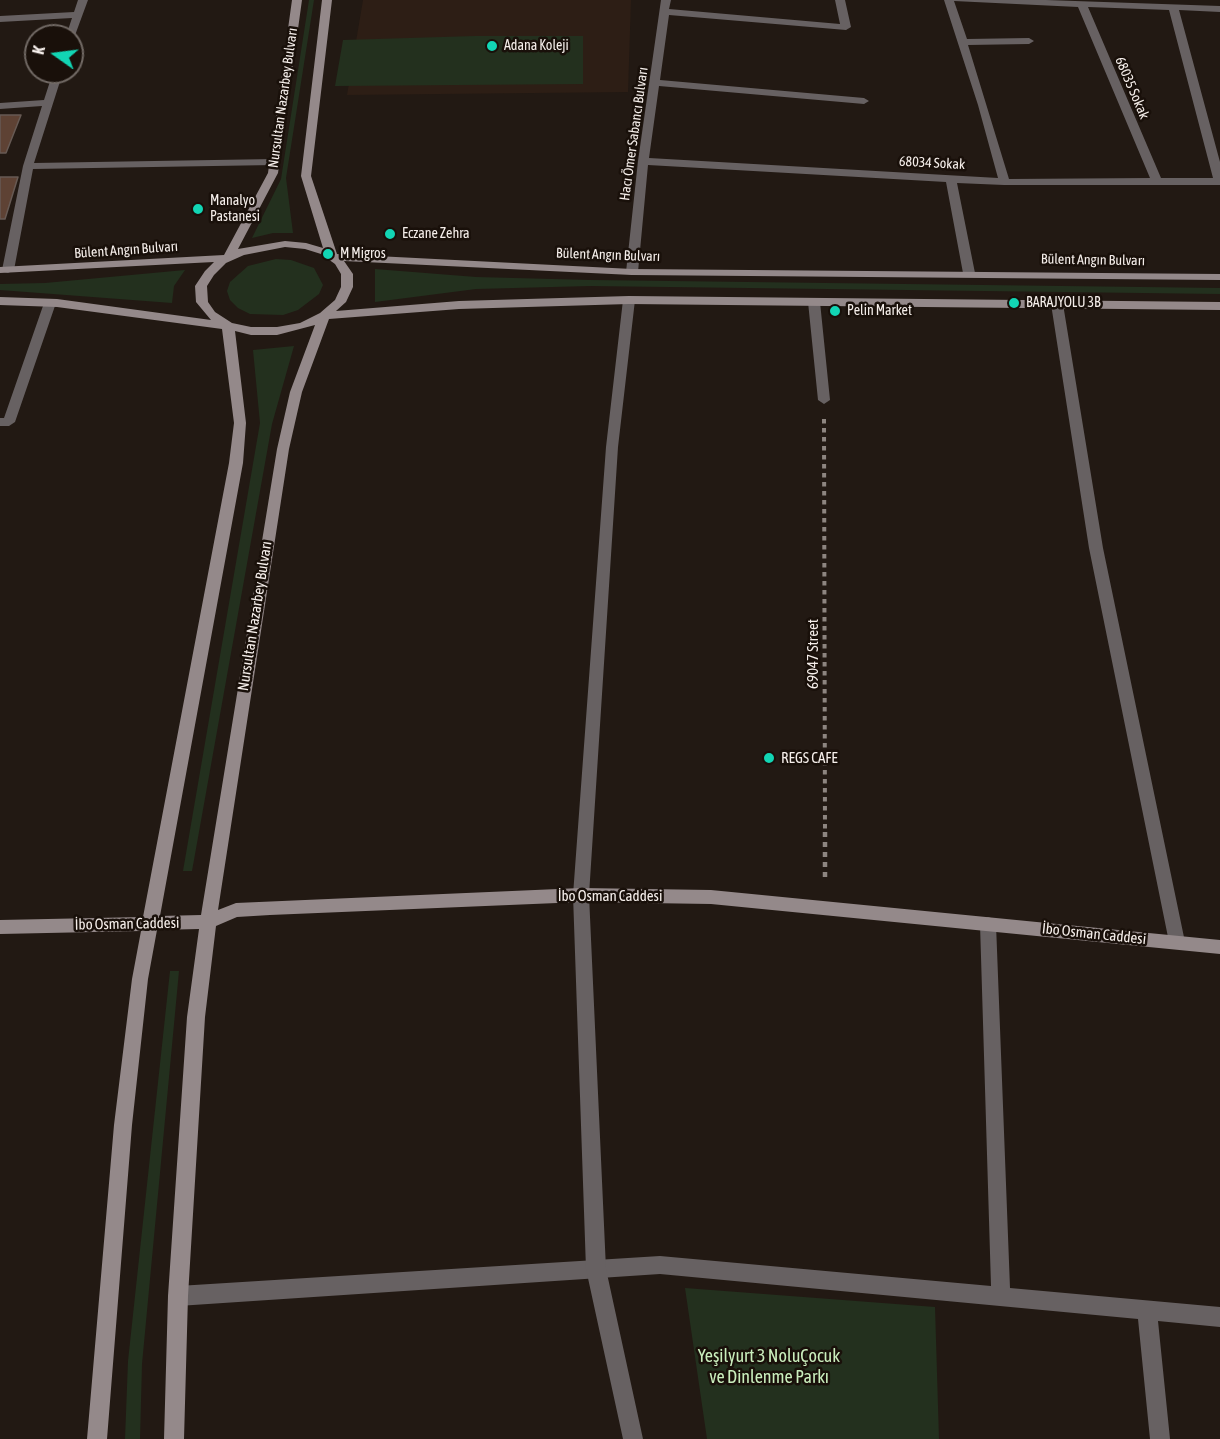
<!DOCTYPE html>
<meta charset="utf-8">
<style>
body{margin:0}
#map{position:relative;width:1220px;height:1439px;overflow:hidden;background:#221913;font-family:"Asap Condensed",sans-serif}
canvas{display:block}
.north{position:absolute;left:24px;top:24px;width:60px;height:60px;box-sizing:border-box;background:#19100a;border:2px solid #716964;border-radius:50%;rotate:284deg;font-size:16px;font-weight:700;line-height:24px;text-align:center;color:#f5eeea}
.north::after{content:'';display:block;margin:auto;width:21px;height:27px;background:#12d5b4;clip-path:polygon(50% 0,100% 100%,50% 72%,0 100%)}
</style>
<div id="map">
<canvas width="1220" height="1439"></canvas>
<div class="north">K</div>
</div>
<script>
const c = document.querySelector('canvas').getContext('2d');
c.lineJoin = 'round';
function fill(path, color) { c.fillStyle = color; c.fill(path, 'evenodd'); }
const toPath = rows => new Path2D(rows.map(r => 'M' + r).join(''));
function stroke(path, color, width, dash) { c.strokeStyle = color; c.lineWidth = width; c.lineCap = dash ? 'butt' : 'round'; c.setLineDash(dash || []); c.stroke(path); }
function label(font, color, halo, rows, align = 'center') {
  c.font = font + ' "Asap Condensed",sans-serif'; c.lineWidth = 5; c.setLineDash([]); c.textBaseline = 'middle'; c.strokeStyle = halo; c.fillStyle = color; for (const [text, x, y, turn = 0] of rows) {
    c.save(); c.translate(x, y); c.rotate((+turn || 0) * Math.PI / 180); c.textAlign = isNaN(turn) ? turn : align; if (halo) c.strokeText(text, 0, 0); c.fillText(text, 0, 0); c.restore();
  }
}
fill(toPath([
 [363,0,631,0,628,92,347,95]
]), '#2d1e15');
fill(toPath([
 [309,0,314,0,286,178,293,233,273,233,252,238,281,179],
 [475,36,583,36,583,84,335,86,343,40],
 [276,259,291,260,314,268,323,285,319,294,298,310,283,315,250,314,238,308,230,300,227,291,230,282,248,266],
 [375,269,476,277,591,280,1220,288,1220,294,590,286,476,289,375,302],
 [185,270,174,286,172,303,0,290,0,284,45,283],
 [294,346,272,424,192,871,183,871,260,423,253,350],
 [170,971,179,971,142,1364,140,1439,125,1439,128,1361],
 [685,1288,935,1307,939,1439,707,1439]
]), '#23301e');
const building = toPath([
 [0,115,21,115,6,153,0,153,0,115],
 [0,177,18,177,5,219,0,219,0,177]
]);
fill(building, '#5e4234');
stroke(building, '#675a54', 1.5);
stroke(toPath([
 [824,419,825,833]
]), '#8d8580', 4, [4.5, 4.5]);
stroke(toPath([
 [825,832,825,882]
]), '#8d8580', 4.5, [5, 5]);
fill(toPath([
 [78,0,88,0,74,38,66,36,72,18,0,22,0,16,74,12,78,0],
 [661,0,671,0,669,9,840,24,835,0,845,0,851,27,846,30,669,15,660,80,864,98,869,101,864,104,659,86,649,158,998,178,978,105,944,0,1046,0,1220,6,1220,12,1179,10,1220,162,1220,185,1004,185,957,183,975,273,969,276,963,273,946,182,648,165,638,272,632,275,628,274,626,272,638,161,661,0],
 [954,1,1078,7,1150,178,1009,179,968,45,1029,44,1034,41,1029,38,967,39,954,1],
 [1088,7,1169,10,1213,178,1161,178,1088,7],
 [53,72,63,72,34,163,274,159,279,162,274,165,33,169,14,270,8,273,4,272,2,270,23,166,42,106,0,109,0,103,44,100,53,72],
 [629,296,635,300,618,447,589,895,587,900,581,902,575,900,573,895,606,447,623,300,629,296],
 [814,298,820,302,830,400,824,404,818,400,808,302,814,298],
 [50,299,56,303,15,422,9,426,0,426,0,418,4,418,44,303,50,299],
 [1057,300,1063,304,1103,548,1185,942,1183,947,1177,949,1171,947,1169,942,1089,548,1051,304,1057,300],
 [988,917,994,919,996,924,1010,1288,1220,1307,1220,1327,1158,1321,1170,1439,1150,1439,1138,1319,660,1274,178,1306,171,1303,168,1296,171,1289,178,1286,660,1256,991,1286,980,924,982,919,988,917]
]), '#676162');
fill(toPath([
 [581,888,587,890,589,895,606,1269,643,1439,623,1439,586,1269,573,895,575,890,581,888]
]), '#676162');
fill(toPath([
 [292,0,302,0,278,173,238,249,285,241,306,243,323,248,301,176,322,0,332,0,311,176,337,254,632,269,1220,274,1220,280,632,275,344,261,353,274,353,287,346,302,336,311,459,301,629,296,1220,302,1220,310,629,304,459,309,329,319,302,392,289,449,218,910,236,903,581,888,711,890,1220,940,1220,954,711,904,581,902,270,915,237,917,216,926,205,1017,188,1296,184,1439,164,1439,168,1296,187,1017,199,929,157,930,148,979,132,1125,107,1439,87,1439,114,1125,132,979,141,931,0,934,0,920,143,917,229,463,234,423,222,329,57,307,0,305,0,297,57,299,211,320,196,302,195,286,205,271,214,262,0,273,0,267,224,255,268,173,292,0],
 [285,247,305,249,321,254,335,264,341,274,341,287,335,300,320,313,300,323,277,327,251,327,232,323,215,312,208,302,207,286,214,275,226,263,244,255,285,247],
 [315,325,290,392,277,449,201,915,160,916,243,463,246,423,235,331,251,335,277,335,315,325]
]), '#94898a');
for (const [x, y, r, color] of [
 [492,46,6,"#12d5b4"],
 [198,209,6,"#12d5b4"],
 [390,234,6,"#12d5b4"],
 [328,254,6,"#12d5b4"],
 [1014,303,6,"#12d5b4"],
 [835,311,6,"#12d5b4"],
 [769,758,6,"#12d5b4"]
]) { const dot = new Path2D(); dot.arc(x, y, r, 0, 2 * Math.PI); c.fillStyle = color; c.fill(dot); stroke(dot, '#19100a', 2); }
label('14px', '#f5eeea', '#19100a', [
 ["Adana Koleji",504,46],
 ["Manalyo",210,201],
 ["Pastanesi",210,217],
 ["Eczane Zehra",402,234],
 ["M Migros",340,254],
 ["BARAJYOLU 3B",1026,303],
 ["Pelin Market",847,311]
], 'left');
label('14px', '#f5eeea', '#19100a', [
 ["68035 Sokak",1132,88,67],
 ["Nursultan Nazarbey Bulvarı",283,98,-82],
 ["Hacı Ömer Sabancı Bulvarı",634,134,-82],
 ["68034 Sokak",932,163,3],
 ["Bülent Angın Bulvarı",126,250,-4],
 ["Bülent Angın Bulvarı",608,255,2],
 ["Bülent Angın Bulvarı",1093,260,1]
]);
label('15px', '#f5eeea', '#19100a', [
 ["Nursultan Nazarbey Bulvarı",255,616,-81],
 ["69047 Street",813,654,-90],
 ["İbo Osman Caddesi",610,896],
 ["İbo Osman Caddesi",127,924,-1],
 ["İbo Osman Caddesi",1094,934,6]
]);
label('15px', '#f5eeea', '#19100a', [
 ["REGS CAFE",781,758]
], 'left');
label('18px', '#caeebd', '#19100a', [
 ["Yeşilyurt 3 NoluÇocuk",769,1356],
 ["ve Dinlenme Parkı",769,1377]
]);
</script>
